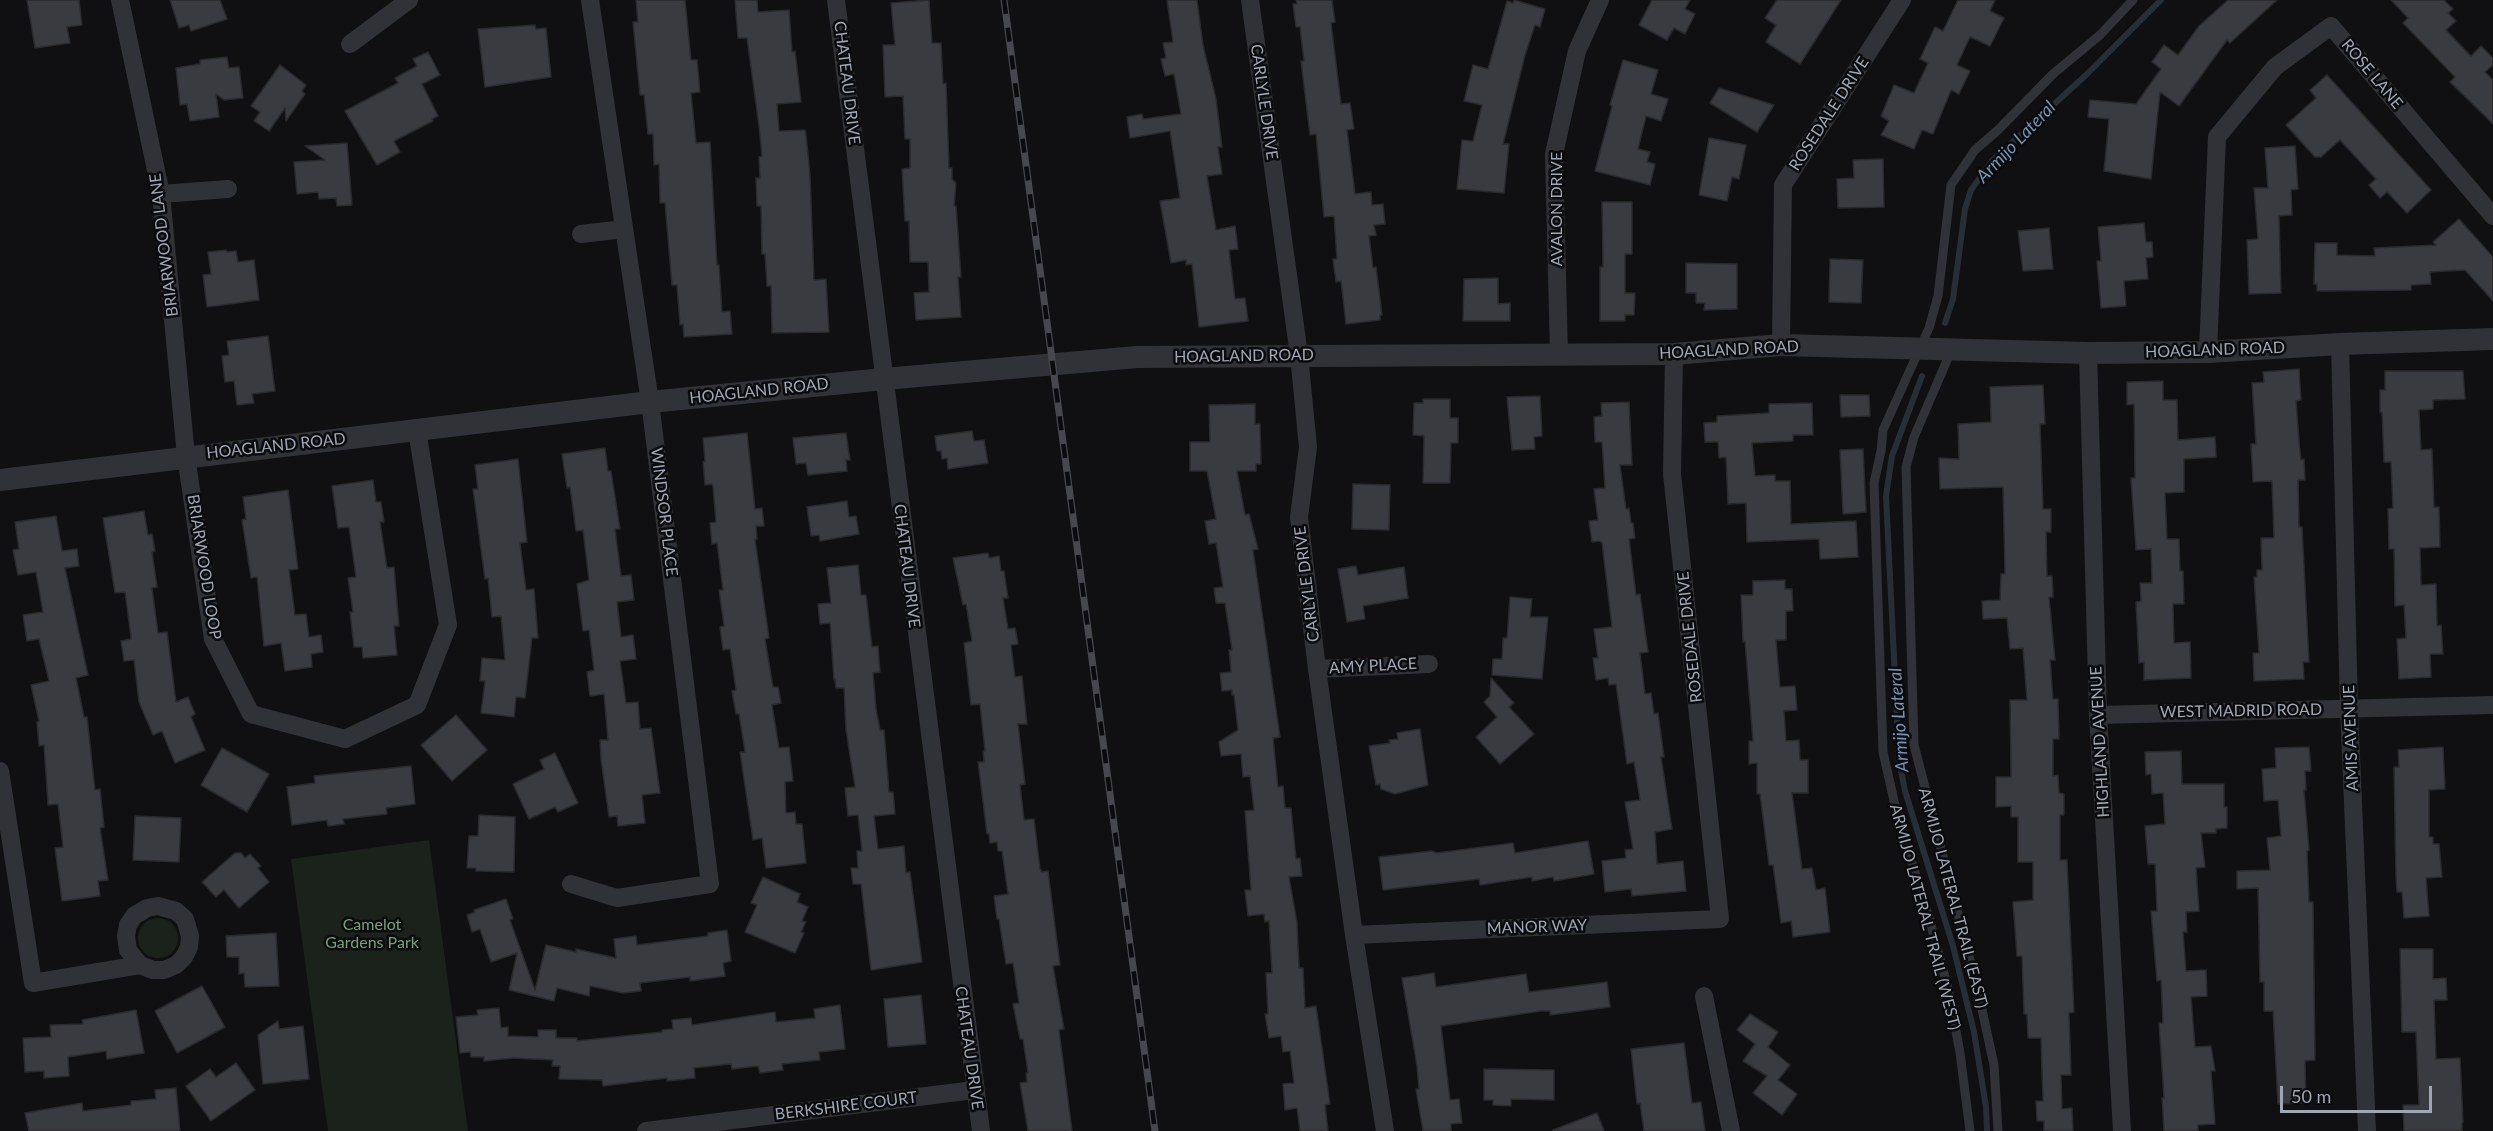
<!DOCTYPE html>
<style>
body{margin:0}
#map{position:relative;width:2493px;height:1131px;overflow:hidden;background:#101012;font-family:Lato,sans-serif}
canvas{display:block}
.scale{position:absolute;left:2280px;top:1086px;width:152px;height:27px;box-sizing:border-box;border:3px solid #a0a6b4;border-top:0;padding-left:8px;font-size:18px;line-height:21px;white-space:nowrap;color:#a0a6b4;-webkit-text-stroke:4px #0b0b0d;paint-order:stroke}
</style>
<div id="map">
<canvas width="2493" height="1131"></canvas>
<div class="scale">50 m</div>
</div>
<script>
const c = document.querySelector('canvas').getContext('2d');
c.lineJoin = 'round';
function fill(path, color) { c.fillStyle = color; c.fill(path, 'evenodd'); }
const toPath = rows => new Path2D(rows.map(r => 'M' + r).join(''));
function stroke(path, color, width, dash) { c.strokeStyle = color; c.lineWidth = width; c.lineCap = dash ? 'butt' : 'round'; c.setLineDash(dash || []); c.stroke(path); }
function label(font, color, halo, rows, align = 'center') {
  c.font = font + ' Lato,sans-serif'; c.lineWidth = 5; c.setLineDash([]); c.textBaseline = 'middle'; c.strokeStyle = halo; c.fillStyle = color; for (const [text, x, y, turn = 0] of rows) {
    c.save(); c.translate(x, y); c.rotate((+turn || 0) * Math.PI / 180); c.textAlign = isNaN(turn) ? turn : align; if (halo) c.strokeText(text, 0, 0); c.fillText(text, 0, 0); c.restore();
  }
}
fill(toPath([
 [429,840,468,1131,328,1131,291,859],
 '138 938a20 20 0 1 1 40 0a20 20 0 1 1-40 0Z'
]), '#1a221b');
stroke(toPath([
 [1945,323,1953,299,1965,209,1971,190,1992,161,2086,75,2161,0],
 [1922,376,1892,456,1886,496,1899,760,1905,791,1953,946,1974,1032,1986,1107,1987,1131]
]), '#262f36', 6);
const building = toPath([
 [27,0,79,0,82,25,67,27,70,43,35,48,27,0],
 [170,0,220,0,227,19,191,31,189,25,179,28,170,0],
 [636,0,685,0,691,60,697,60,700,92,691,93,696,143,710,142,717,265,719,265,722,312,730,311,732,334,684,337,683,324,680,325,677,285,672,285,665,203,660,203,659,164,654,165,653,134,648,134,644,95,640,95,633,22,638,22,636,0],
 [735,0,757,0,758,12,789,10,792,52,795,51,801,102,777,104,779,131,805,130,806,135,810,175,814,280,826,279,829,332,772,333,771,286,767,286,765,254,762,254,761,206,757,206,756,178,760,178,759,157,762,156,759,126,747,38,738,38,735,0],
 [929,0,932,43,941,43,943,84,946,83,949,168,952,168,952,179,956,183,954,206,956,206,961,277,958,277,961,317,916,320,914,293,929,292,928,262,910,262,909,221,905,221,902,169,910,168,910,139,905,139,903,96,885,97,883,45,895,45,891,3,929,0],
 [1167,0,1197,0,1203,45,1216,99,1222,147,1218,147,1222,174,1207,176,1216,230,1235,226,1238,249,1229,250,1235,299,1245,298,1248,321,1199,327,1192,264,1186,265,1186,260,1171,263,1160,201,1180,198,1170,131,1130,138,1127,117,1142,114,1143,119,1181,114,1174,74,1165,76,1161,59,1166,58,1163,43,1173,42,1167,0],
 [1296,0,1332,0,1335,22,1331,23,1341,104,1350,103,1354,129,1347,130,1355,194,1371,192,1372,205,1383,204,1385,224,1374,225,1376,235,1369,236,1373,268,1376,267,1382,315,1380,315,1380,320,1346,324,1341,281,1336,282,1333,259,1337,259,1334,216,1324,217,1316,134,1310,135,1301,61,1304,61,1300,27,1296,27,1293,4,1297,4,1296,0],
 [1514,0,1545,9,1540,27,1535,25,1525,55,1503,144,1509,144,1504,193,1457,189,1462,140,1473,141,1482,105,1464,101,1473,65,1488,69,1507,1,1513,3,1514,0],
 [1652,0,1690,0,1685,9,1695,14,1685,34,1674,28,1667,40,1639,25,1652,0],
 [1777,0,1841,0,1800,64,1766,42,1776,25,1765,18,1777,0],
 [1958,0,1995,0,1990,11,2004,18,1990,46,1970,37,1957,65,1970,71,1959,94,1951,90,1933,134,1922,130,1914,149,1881,135,1889,121,1881,116,1894,85,1914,93,1928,63,1920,59,1935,27,1943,31,1958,0],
 [2228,0,2277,0,2230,43,2227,40,2179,106,2160,92,2151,179,2104,171,2109,119,2088,117,2090,100,2136,104,2161,69,2152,62,2164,45,2178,55,2199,26,2228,0],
 [2391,0,2444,0,2453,9,2448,13,2456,21,2446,30,2471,56,2481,46,2493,58,2493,65,2485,72,2493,80,2493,124,2450,82,2455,77,2403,23,2408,18,2391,0],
 [535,25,536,29,546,28,551,77,485,87,478,29,535,25],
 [428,52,440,75,422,84,438,116,432,119,433,121,394,141,400,152,377,165,345,111,398,83,395,78,417,66,413,59,428,52],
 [227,57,229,68,239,67,243,98,224,100,216,94,219,117,190,121,187,104,180,105,176,68,200,64,200,60,227,57],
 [1623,60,1658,70,1651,94,1668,99,1661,121,1646,116,1638,149,1650,152,1647,162,1655,164,1650,185,1595,171,1612,106,1610,105,1623,60],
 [280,65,306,85,302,91,305,94,286,121,285,108,269,131,254,121,260,112,251,106,280,65],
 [2327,75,2431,190,2407,213,2387,192,2380,198,2369,185,2376,179,2340,140,2321,157,2315,157,2286,125,2316,98,2310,90,2327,75],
 [1719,88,1774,105,1757,132,1710,103,1719,88],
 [1709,138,1746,145,1739,179,1732,177,1727,201,1699,195,1709,138],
 [347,143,352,205,337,206,336,198,319,199,318,192,297,194,294,162,325,160,305,146,347,143],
 [2295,146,2298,189,2291,190,2292,215,2279,216,2281,293,2249,294,2247,240,2258,239,2254,188,2268,188,2265,148,2295,146],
 [1883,159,1884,207,1838,208,1837,179,1854,178,1853,160,1883,159],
 [1602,202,1632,202,1632,254,1625,254,1625,293,1635,293,1634,315,1625,315,1625,321,1600,321,1600,267,1603,267,1602,202],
 [2459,219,2493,257,2493,301,2465,270,2430,272,2431,284,2411,285,2411,290,2317,291,2317,284,2314,284,2315,243,2337,243,2337,255,2375,256,2374,248,2436,245,2433,242,2459,219],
 [2144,223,2146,242,2152,242,2153,257,2146,258,2148,279,2124,281,2126,306,2101,308,2097,261,2101,261,2098,227,2144,223],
 [2049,228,2053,269,2023,271,2018,231,2049,228],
 [226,250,227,252,236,251,238,262,254,260,259,300,207,307,203,275,211,274,208,252,226,250],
 [1830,259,1863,260,1861,303,1829,302,1830,259],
 [1686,263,1737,264,1737,309,1704,310,1705,303,1696,303,1696,293,1686,293,1686,263],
 [1498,278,1498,304,1510,303,1510,321,1463,321,1464,279,1498,278],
 [268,336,275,391,252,394,254,403,237,405,234,381,225,382,222,356,229,355,227,341,268,336],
 [2299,369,2301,400,2296,401,2299,441,2301,460,2304,459,2305,480,2298,480,2299,527,2302,527,2309,662,2303,662,2304,679,2254,681,2253,653,2259,653,2254,577,2257,577,2257,570,2262,570,2261,538,2274,538,2272,481,2253,482,2251,444,2256,444,2252,383,2264,382,2263,372,2299,369],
 [2385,371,2463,371,2465,399,2433,400,2433,409,2419,410,2421,450,2432,449,2434,507,2439,507,2440,547,2420,548,2421,585,2436,584,2437,626,2441,625,2443,654,2430,654,2431,677,2399,679,2397,639,2406,638,2404,605,2395,606,2394,549,2389,549,2388,509,2393,508,2391,462,2384,462,2382,412,2380,412,2380,390,2385,390,2385,371],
 [2163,381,2163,400,2177,400,2178,440,2215,437,2216,457,2184,459,2184,492,2165,493,2167,539,2179,539,2180,571,2183,571,2184,604,2173,604,2174,643,2190,642,2191,678,2144,680,2144,662,2139,663,2136,602,2141,601,2140,583,2152,583,2151,549,2136,550,2131,478,2135,478,2134,404,2127,405,2127,382,2163,381],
 [2043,385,2045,424,2040,424,2043,509,2051,509,2051,532,2046,532,2047,576,2052,576,2053,597,2049,597,2055,660,2050,660,2053,699,2058,699,2059,739,2053,739,2053,776,2058,775,2059,793,2064,794,2064,815,2060,815,2060,860,2067,860,2074,1012,2069,1013,2071,1075,2061,1075,2062,1109,2072,1108,2073,1131,2044,1131,2044,1121,2037,1121,2036,1101,2043,1101,2041,1038,2028,1038,2027,1014,2024,1014,2022,956,2017,956,2013,902,2033,900,2033,862,2018,862,2018,817,2011,817,2011,806,1996,807,1996,777,2011,777,2010,700,2027,700,2023,648,2010,649,2007,618,1983,619,1982,601,2000,600,2001,574,2005,574,2003,487,1940,489,1939,458,1959,459,1958,424,1991,422,1990,387,2043,385],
 [1840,395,1869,395,1870,416,1841,417,1840,395],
 [1540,396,1542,436,1534,437,1535,449,1512,450,1507,397,1540,396],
 [1423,399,1450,399,1450,418,1458,418,1458,443,1451,443,1450,483,1423,483,1424,436,1413,435,1414,403,1423,403,1423,399],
 [1629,402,1632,465,1620,465,1626,509,1629,508,1631,523,1633,523,1635,538,1629,539,1636,595,1640,594,1648,652,1640,653,1645,694,1651,693,1654,714,1658,713,1664,757,1661,757,1672,829,1655,832,1657,864,1683,861,1686,891,1632,896,1631,889,1605,892,1602,861,1626,858,1625,850,1633,849,1625,802,1640,800,1634,762,1627,764,1616,684,1609,685,1608,678,1596,680,1593,658,1598,658,1594,629,1612,627,1602,543,1600,541,1592,542,1589,521,1598,520,1594,489,1605,488,1602,442,1595,442,1594,417,1602,416,1601,403,1629,402],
 [1812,403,1813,435,1793,435,1793,441,1752,443,1755,476,1775,475,1775,481,1790,481,1791,524,1856,521,1858,557,1820,559,1819,539,1747,542,1746,503,1728,504,1726,457,1719,458,1718,442,1705,442,1704,423,1717,422,1717,416,1769,413,1769,404,1812,403],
 [1255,404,1255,424,1260,424,1261,464,1256,464,1256,471,1237,471,1245,515,1249,514,1258,549,1253,550,1280,737,1273,738,1278,787,1283,786,1285,808,1291,808,1296,859,1300,858,1302,876,1289,877,1297,923,1299,968,1303,968,1305,1008,1316,1006,1330,1104,1325,1105,1328,1131,1300,1131,1297,1108,1285,1110,1283,1084,1294,1083,1290,1051,1283,1052,1281,1036,1269,1038,1265,1014,1268,1014,1266,973,1272,973,1269,921,1265,922,1264,914,1248,916,1245,890,1251,890,1245,811,1254,810,1250,776,1243,777,1241,754,1221,756,1219,742,1238,730,1234,695,1232,695,1232,690,1222,691,1220,673,1231,672,1229,650,1232,650,1225,603,1216,603,1214,588,1223,587,1216,543,1209,544,1205,521,1216,519,1207,471,1190,471,1190,442,1210,442,1209,405,1255,404],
 [972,431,974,441,984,440,988,463,948,469,947,458,942,459,941,451,937,451,935,436,972,431],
 [747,433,755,509,762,508,764,526,756,526,757,539,755,539,769,638,765,639,773,687,778,687,781,703,772,705,779,748,789,747,793,781,785,782,786,813,795,812,796,824,802,824,806,863,766,868,762,838,753,840,740,752,745,752,739,714,736,714,732,691,736,690,730,649,723,650,720,627,724,626,719,590,723,590,717,543,712,544,710,523,716,522,713,487,712,484,705,485,703,462,705,461,703,438,747,433],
 [846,433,850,460,846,460,847,471,808,475,806,463,796,464,793,438,846,433],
 [605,448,608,471,611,471,620,529,615,529,621,576,631,575,634,600,617,602,621,637,633,635,636,659,620,661,626,703,638,702,640,729,651,728,660,793,642,795,645,823,618,826,617,816,609,817,601,759,600,740,608,740,604,694,590,696,587,672,594,670,589,630,583,631,577,584,589,580,583,530,576,531,570,487,567,488,562,454,605,448],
 [1863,449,1866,512,1843,514,1840,450,1863,449],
 [518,459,527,542,520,543,526,590,534,589,538,638,532,638,525,698,516,697,514,717,481,713,485,681,480,681,482,658,505,660,501,616,492,617,488,578,485,579,473,489,478,489,475,465,518,459],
 [373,480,376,502,381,502,384,522,380,522,387,568,394,567,399,626,394,626,397,655,363,658,362,647,354,647,350,612,353,612,348,578,356,577,349,527,338,528,332,486,373,480],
 [1353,484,1390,485,1389,530,1352,529,1353,484],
 [288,490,298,569,289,570,295,615,306,614,309,637,321,635,323,652,311,654,312,667,285,671,281,643,264,646,257,577,251,578,242,520,246,519,243,497,288,490],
 [847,501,849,517,856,516,859,534,820,541,819,535,811,536,807,507,847,501],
 [144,511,148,535,152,534,155,551,152,552,157,587,152,588,158,633,167,632,176,702,188,697,195,714,191,717,205,750,175,763,162,731,153,735,139,702,134,660,124,661,121,641,131,639,131,637,125,592,115,593,103,518,144,511],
 [56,516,62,551,77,549,79,566,65,568,88,675,76,678,84,717,87,717,95,790,100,789,104,827,100,828,108,880,98,881,100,896,62,901,55,848,63,847,58,804,48,805,44,745,39,746,37,722,39,721,31,685,49,681,39,639,27,641,23,615,43,612,36,572,18,575,13,550,19,549,15,522,56,516],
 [988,553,989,558,999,556,1001,571,1004,571,1008,598,1003,598,1008,629,1015,628,1018,644,1011,645,1015,677,1022,676,1027,724,1018,724,1025,784,1020,785,1024,820,1034,819,1040,869,1042,872,1048,871,1060,965,1053,966,1064,1029,1059,1030,1072,1131,1028,1131,1020,1083,1027,1082,1026,1073,1028,1073,1023,1039,1020,1039,1013,1004,1019,1003,1013,963,1006,964,999,919,997,919,994,896,1008,894,1002,851,998,851,997,842,990,843,989,834,987,834,978,762,984,762,983,751,985,751,980,704,971,705,964,643,972,641,966,604,963,605,953,558,988,553],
 [858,565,861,595,866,595,872,647,878,646,880,672,873,673,876,709,880,730,884,730,889,792,893,792,895,814,874,816,878,849,904,846,906,873,910,872,922,962,871,970,861,884,853,884,851,868,858,868,857,851,862,851,858,815,848,816,845,788,855,787,846,730,844,688,836,688,835,679,834,680,830,623,820,624,818,604,831,603,827,568,858,565],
 [1356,566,1358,575,1404,567,1408,598,1363,606,1365,619,1347,622,1338,569,1356,566],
 [1785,580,1785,589,1792,589,1793,611,1786,611,1786,640,1776,640,1780,687,1795,686,1797,710,1784,711,1786,741,1799,740,1800,760,1808,760,1808,793,1792,793,1802,869,1812,868,1816,890,1825,888,1830,932,1793,937,1791,921,1781,923,1773,865,1769,865,1760,794,1757,794,1757,763,1749,764,1749,741,1753,741,1745,641,1743,642,1741,595,1753,595,1753,581,1785,580],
 [1510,597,1532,599,1530,617,1548,617,1542,679,1492,675,1493,659,1502,659,1503,638,1507,638,1510,597],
 [1491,678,1514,703,1509,707,1534,734,1500,764,1476,737,1497,717,1484,702,1490,696,1491,678],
 [456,715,487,750,452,781,421,745,456,715],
 [1420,729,1428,785,1395,794,1381,789,1380,784,1376,785,1369,746,1390,743,1389,740,1398,739,1397,733,1420,729],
 [2309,747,2311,771,2305,771,2306,790,2304,790,2309,850,2307,851,2309,902,2313,902,2315,1060,2305,1061,2306,1103,2278,1104,2273,1011,2264,1011,2264,982,2260,982,2258,888,2237,889,2237,871,2270,870,2267,838,2281,836,2278,800,2264,801,2262,769,2276,768,2275,748,2309,747],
 [2443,747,2445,789,2429,790,2429,837,2433,837,2433,844,2439,844,2442,877,2426,878,2429,916,2404,918,2402,892,2397,892,2396,877,2394,767,2399,767,2398,750,2443,747],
 [222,748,269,774,247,812,201,785,222,748],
 [2181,751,2182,784,2224,784,2224,807,2227,807,2227,828,2216,829,2216,833,2201,833,2205,867,2196,868,2199,911,2186,912,2187,932,2183,932,2186,971,2206,970,2207,996,2191,997,2195,1047,2211,1046,2215,1071,2211,1071,2215,1124,2198,1125,2198,1131,2164,1131,2162,1098,2164,1098,2159,1023,2163,1023,2161,980,2157,981,2151,911,2157,911,2155,864,2148,864,2145,826,2165,824,2163,793,2152,794,2151,774,2146,775,2145,752,2181,751],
 [555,753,578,803,558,812,555,807,529,819,513,784,544,769,540,760,555,753],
 [411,766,415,804,386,808,387,814,343,819,344,824,328,826,327,820,292,825,287,787,315,783,314,776,411,766],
 [479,815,515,817,514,872,476,871,476,868,467,868,469,836,478,836,479,815],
 [135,816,181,818,179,862,133,860,135,816],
 [1588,841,1594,874,1554,881,1553,877,1532,881,1532,877,1480,885,1479,879,1383,890,1379,857,1432,851,1437,853,1513,843,1515,853,1588,841],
 [235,853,241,853,245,858,250,854,261,866,258,868,269,882,239,908,224,890,216,897,202,882,235,853],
 [763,877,800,894,797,902,808,907,802,921,806,922,801,932,804,933,795,953,745,932,757,905,751,903,763,877],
 [506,899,513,919,510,920,535,990,546,945,576,952,576,949,616,958,614,939,636,936,637,945,708,936,708,933,727,930,731,961,723,963,725,976,690,981,690,977,640,983,641,991,623,993,590,986,589,996,557,988,554,1001,509,990,517,953,491,962,480,929,472,932,467,915,475,912,474,910,506,899],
 [276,933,279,986,245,987,244,973,239,974,239,957,227,957,226,936,276,933],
 [2400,949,2433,949,2433,979,2446,978,2447,1000,2434,1000,2436,1059,2460,1058,2463,1122,2462,1123,2462,1131,2404,1131,2403,1105,2419,1105,2416,1032,2402,1032,2400,949],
 [1434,973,1436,987,1526,974,1529,992,1607,982,1610,1007,1550,1015,1550,1011,1541,1011,1441,1026,1450,1100,1459,1099,1462,1123,1451,1124,1451,1131,1423,1131,1416,1089,1419,1089,1417,1066,1402,978,1434,973],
 [202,986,225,1027,177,1053,155,1011,202,986],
 [921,995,926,1044,888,1047,884,999,921,995],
 [840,1005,845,1049,819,1052,820,1060,782,1064,783,1070,760,1073,758,1066,732,1069,731,1064,694,1068,695,1078,667,1081,667,1078,603,1086,602,1080,559,1079,560,1066,552,1066,553,1060,513,1058,484,1061,484,1057,471,1057,470,1052,460,1053,456,1017,478,1015,477,1010,499,1008,501,1028,508,1027,508,1036,538,1037,538,1030,556,1030,556,1038,577,1038,577,1041,662,1032,662,1030,673,1029,672,1020,691,1018,692,1025,775,1012,776,1022,815,1018,814,1009,840,1005],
 [136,1010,144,1053,107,1059,106,1051,68,1057,69,1076,44,1078,44,1071,25,1072,23,1038,51,1037,50,1025,83,1024,82,1020,136,1010],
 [1750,1014,1778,1032,1768,1047,1790,1065,1778,1080,1797,1094,1782,1115,1753,1093,1767,1076,1743,1061,1755,1044,1737,1030,1750,1014],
 [278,1021,279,1029,303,1026,309,1079,263,1084,258,1035,278,1021],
 [1684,1043,1692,1103,1701,1102,1705,1131,1644,1131,1640,1103,1637,1104,1631,1049,1684,1043],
 [236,1063,255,1090,211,1121,186,1086,210,1069,216,1077,236,1063],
 [1484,1069,1554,1070,1554,1100,1511,1099,1511,1106,1493,1105,1493,1100,1484,1100,1484,1069],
 [176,1088,180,1131,29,1131,25,1113,82,1103,83,1111,131,1105,131,1101,156,1099,155,1090,176,1088],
 [1597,1113,1604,1131,1554,1131,1553,1130,1597,1113]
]);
fill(building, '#3a3b40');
stroke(building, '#2a2a2e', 1.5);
stroke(toPath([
 [1951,351,1914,437,1906,467,1914,745,1978,991,1994,1065,1998,1131],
 [1970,1131,1960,1053,1949,992,1929,918,1897,814,1883,752,1874,483,1881,451,1883,430,1929,328,1938,296,1951,185,1975,150,1998,130,2053,74,2100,35,2133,0]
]), '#313237', 9);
stroke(toPath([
 [120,0,161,194,186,456,213,639,251,714,345,739,417,705,448,625,417,430],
 [836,0,981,1131],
 [1250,0,1299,355,1308,447,1299,517,1317,669,1354,935,1385,1131],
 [350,44,409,0],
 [161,194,228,189],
 [581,234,624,229],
 [2340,344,2349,709,2367,1131],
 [1781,345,1783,185,1902,0],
 [2208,352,2217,137,2275,67,2331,26,2493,216],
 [2088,353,2098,715,2122,1131],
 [1559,354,1554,154,1577,51,1600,0],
 [1317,669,1429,664],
 [2098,715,2493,705],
 [0,771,33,983,140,965,153,970,164,970,176,965,184,957,189,947,190,936,185,919,176,911,158,906,147,908,134,916,128,925,126,936,128,950,140,965],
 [571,884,617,898,710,884,650,402,590,0],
 [1354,935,1720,919,1672,474,1674,354],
 [1704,996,1731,1131],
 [646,1131,974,1090]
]), '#313237', 18);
stroke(toPath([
 [0,480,650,402,884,379,1137,357,1674,354,1781,345,2088,353,2208,352,2340,344,2493,339]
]), '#313237', 22);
const rail = toPath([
 [1004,0,1155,1131]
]);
stroke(rail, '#46484e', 7);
stroke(rail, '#0b0b0d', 4.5, [14]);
label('16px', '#a0a6b4', '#0b0b0d', [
 ["ROSE LANE",2372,74,50],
 ["CHATEAU DRIVE",847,83,83],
 ["CARLYLE DRIVE",1264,102,82],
 ["ROSEDALE DRIVE",1829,114,-57],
 ["AVALON DRIVE",1557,209,-90],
 ["BRIARWOOD LANE",164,245,-97],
 ["HOAGLAND ROAD",1729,350,-3],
 ["HOAGLAND ROAD",2215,350,-2],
 ["HOAGLAND ROAD",1244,356,-1],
 ["HOAGLAND ROAD",759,391,-6],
 ["HOAGLAND ROAD",276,446,-6],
 ["WINDSOR PLACE",664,512,83],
 ["CHATEAU DRIVE",907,566,83],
 ["BRIARWOOD LOOP",204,567,81],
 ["CARLYLE DRIVE",1307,584,-97],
 ["ROSEDALE DRIVE",1690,637,-96],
 ["AMY PLACE",1373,666,-3],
 ["WEST MADRID ROAD",2241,711,-1],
 ["AMIS AVENUE",2351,738,-92],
 ["HIGHLAND AVENUE",2100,742,-93],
 ["ARMIJO LATERAL TRAIL (EAST)",1953,898,75],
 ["ARMIJO LATERAL TRAIL (WEST)",1925,917,75],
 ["MANOR WAY",1537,927,-2],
 ["CHATEAU DRIVE",969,1048,82],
 ["BERKSHIRE COURT",846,1106,-7]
]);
label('16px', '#75a178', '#0b0b0d', [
 ["Camelot",372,925],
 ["Gardens Park",372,943]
]);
label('italic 18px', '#7394b3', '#0b0b0d', [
 ["Armijo Lateral",2016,142,-46],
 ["Armijo Lateral",1899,720,-94]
]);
</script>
